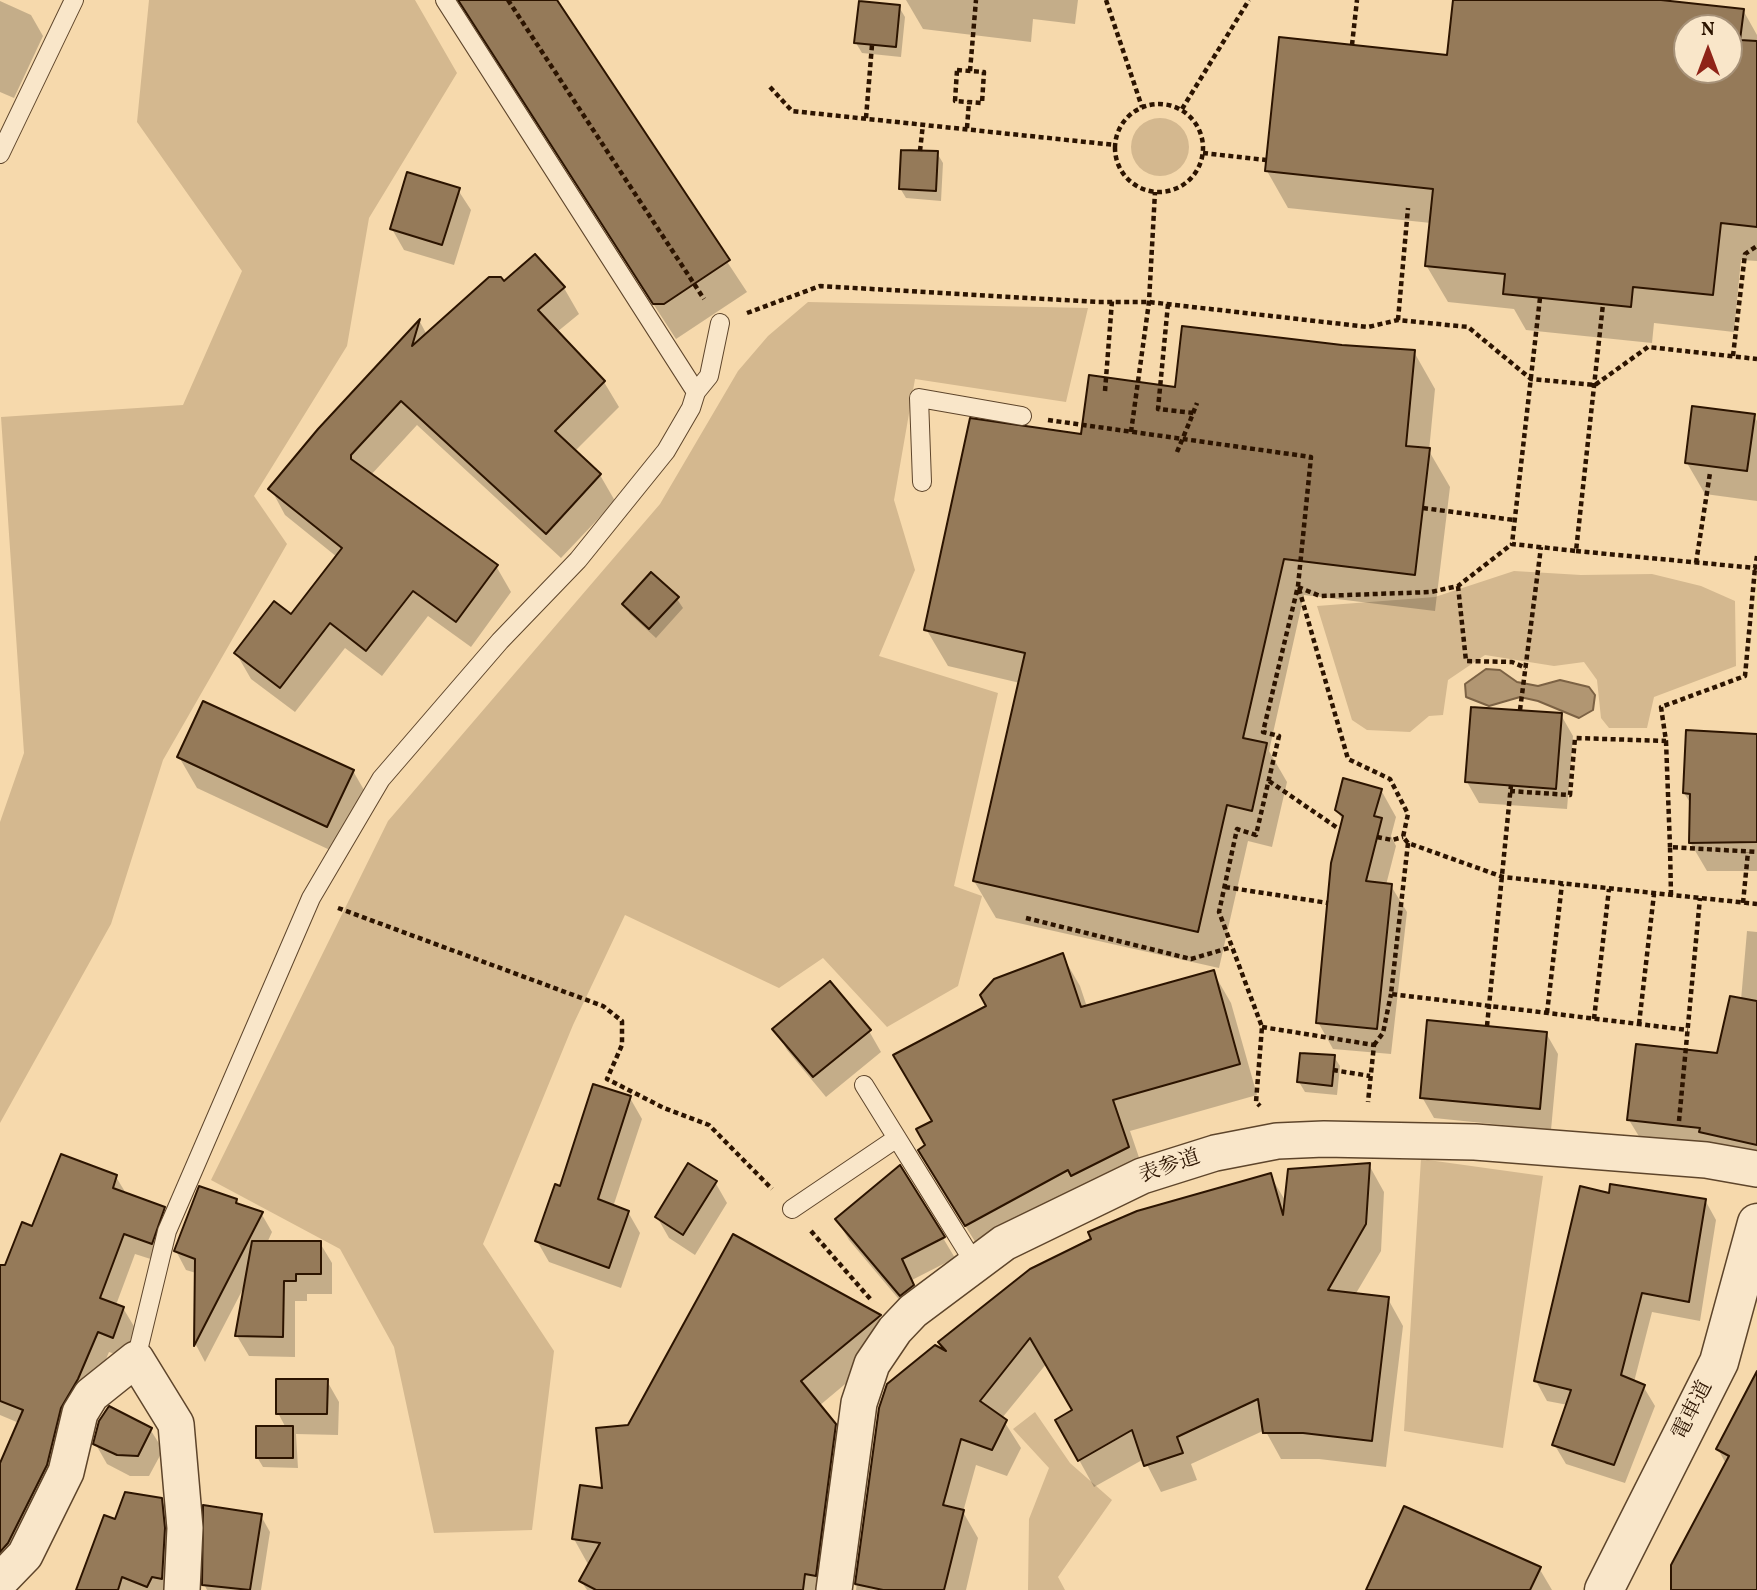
<!DOCTYPE html>
<meta charset="utf-8">
<style>
body{margin:0}
#map{position:relative;width:1757px;height:1590px;overflow:hidden;background:#f6d9ac;font-family:Vollkorn,serif}
canvas{display:block}
.north{position:absolute;left:1673px;top:14px;width:70px;height:70px;box-sizing:border-box;background:#f9e6c9;border:2px solid #a79279;border-radius:50%;rotate:0deg;font-size:19px;font-weight:700;line-height:28px;text-align:center;color:#2c1400}
.north::after{content:'';display:block;margin:auto;width:24px;height:32px;background:#8f2418;clip-path:polygon(50% 0,100% 100%,50% 72%,0 100%)}
</style>
<div id="map">
<canvas width="1757" height="1590"></canvas>
<div class="north">N</div>
</div>
<script>
const c = document.querySelector('canvas').getContext('2d');
c.lineJoin = 'round';
function fill(path, color) { c.fillStyle = color; c.fill(path, 'evenodd'); }
const toPath = rows => new Path2D(rows.map(r => 'M' + r).join(''));
function stroke(path, color, width, dash) { c.strokeStyle = color; c.lineWidth = width; c.lineCap = dash ? 'butt' : 'round'; c.setLineDash(dash || []); c.stroke(path); }
function label(font, color, halo, rows, align = 'center') {
  c.font = font + ' Vollkorn,"Noto Serif JP",serif'; c.lineWidth = 5; c.setLineDash([]); c.textBaseline = 'middle'; c.strokeStyle = halo; c.fillStyle = color; for (const [text, x, y, turn = 0] of rows) {
    c.save(); c.translate(x, y); c.rotate((+turn || 0) * Math.PI / 180); c.textAlign = isNaN(turn) ? turn : align; if (halo) c.strokeText(text, 0, 0); c.fillText(text, 0, 0); c.restore();
  }
}
fill(toPath([
 [149,0,415,0,457,73,369,218,347,346,254,496,287,544,163,760,111,924,0,1123,0,822,24,753,1,417,183,405,242,271,137,122],
 '1131 147a29 29 0 1 1 58 0a29 29 0 1 1-58 0Z',
 [808,302,1088,308,1066,402,915,379,894,500,915,570,879,656,998,693,954,886,982,896,958,986,887,1027,823,958,779,988,625,915,573,1025,483,1244,554,1351,532,1530,434,1533,394,1347,340,1249,211,1180,388,821,660,504,738,371,768,336],
 [1514,571,1581,575,1652,574,1701,586,1735,601,1736,666,1654,697,1647,728,1609,728,1601,718,1597,680,1584,662,1554,666,1485,655,1448,680,1443,715,1429,716,1410,732,1367,730,1352,720,1317,606,1435,597],
 [1421,1159,1543,1176,1503,1448,1404,1431],
 [1035,1412,1070,1463,1112,1500,1058,1577,1065,1590,1028,1590,1029,1519,1049,1468,1013,1429]
]), '#d4b88f');
const water = toPath([
 [1486,669,1500,670,1517,682,1538,686,1560,680,1589,687,1595,695,1593,710,1579,718,1538,701,1520,697,1489,706,1466,697,1465,684,1486,669]
]);
fill(water, '#b19672');
stroke(water, '#7c6244', 2);
fill(toPath([
 [456,0,555,0,747,292,676,339],
 [906,0,1078,0,1075,24,1033,19,1031,42,923,29],
 [1455,0,1644,0,1743,10,1757,35,1757,261,1741,260,1734,332,1654,323,1652,343,1526,330,1514,309,1448,302,1426,265,1431,223,1288,208,1267,171,1448,57],
 [1687,28,1729,28,1729,70,1687,70],
 [0,1,31,15,43,36,14,98,0,92],
 [899,7,905,17,901,57,862,53,856,43],
 [937,153,943,163,941,201,906,198,900,188],
 [458,190,471,210,454,265,404,250,392,229],
 [535,256,564,288,579,314,557,332,604,382,619,407,574,452,600,475,615,501,561,558,417,425,370,476,496,566,511,592,471,647,428,616,382,676,345,648,295,712,251,679,236,653,291,616,337,557,285,515,271,489,319,430,420,322,427,335,504,283],
 [1342,347,1414,352,1435,389,1429,451,1450,487,1435,611,1304,595,1269,751,1287,782,1272,847,1248,841,1219,968,996,918,974,881,1020,683,948,666,926,629,1083,436,1177,389],
 [1754,416,1757,421,1757,501,1705,494,1687,463],
 [677,599,683,608,656,638,630,614,625,605],
 [1561,715,1573,736,1567,809,1479,803,1467,782],
 [1757,736,1757,871,1707,871,1690,842,1691,804,1684,793],
 [179,757,353,771,371,802,345,857,197,788],
 [1381,790,1396,817,1391,836,1396,846,1386,885,1391,886,1407,912,1391,1054,1333,1049,1318,1022,1343,821,1336,809],
 [1747,931,1757,932,1757,1165,1643,1143,1629,1120,1719,1055,1741,1000],
 [1062,955,1080,986,1087,1007,1213,972,1231,1003,1257,1095,1130,1131,1146,1178,984,1256,938,1182,927,1145,934,1121,988,1007],
 [775,1029,869,1031,881,1052,826,1097,787,1050],
 [1546,1033,1558,1054,1551,1130,1434,1118,1422,1097],
 [1334,1057,1340,1066,1337,1095,1305,1092,1299,1082],
 [630,1098,642,1119,613,1207,628,1212,640,1233,621,1288,549,1262,537,1241,561,1188],
 [1369,1165,1384,1192,1381,1251,1355,1295,1388,1299,1403,1326,1386,1467,1319,1459,1281,1459,1265,1430,1191,1464,1197,1480,1161,1492,1144,1459,1094,1487,1057,1420,1074,1411,1047,1363,1002,1418,1021,1448,1007,1476,976,1465,963,1512,978,1538,966,1590,856,1590,880,1408,947,1354,941,1343,1270,1175,1286,1202],
 [116,1177,127,1195,164,1208,176,1228,163,1263,135,1254,116,1305,123,1308,135,1328,124,1357,109,1352,38,1525,6,1548,0,1545,0,1470,19,1423,0,1415,0,1266,7,1267,33,1229],
 [715,1182,727,1203,695,1255,669,1238,657,1217],
 [1611,1195,1705,1200,1716,1220,1700,1321,1652,1312,1634,1382,1643,1386,1655,1406,1625,1483,1566,1464,1554,1444,1568,1405,1547,1401,1536,1381],
 [236,1200,240,1206,261,1213,272,1232,267,1243,320,1243,332,1263,332,1294,307,1294,307,1301,295,1301,295,1357,249,1356,237,1336,245,1285,205,1362,196,1345,196,1273,186,1270,176,1251],
 [837,1220,943,1238,955,1258,912,1280,925,1307,913,1316,849,1240],
 [734,1237,879,1317,894,1343,819,1406,850,1452,832,1590,587,1590,581,1581,589,1566,574,1539,604,1490,629,1427],
 [327,1381,339,1402,338,1435,296,1434,298,1468,263,1467,257,1457,286,1428,278,1413],
 [1757,1388,1757,1590,1673,1590,1726,1464,1718,1449],
 [150,1429,163,1450,149,1476,130,1476,107,1464,95,1443],
 [161,1499,171,1517,172,1590,78,1590],
 [261,1516,270,1532,261,1590,207,1590,204,1584],
 [1539,1568,1552,1590,1369,1590]
]), '#0003');
const building = toPath([
 [458,0,557,0,730,260,664,304,653,304,458,0],
 [1453,0,1661,0,1744,9,1740,40,1757,41,1757,227,1721,223,1713,295,1633,287,1631,307,1503,294,1505,274,1425,266,1433,189,1265,171,1279,37,1447,55,1453,0],
 [1687,28,1729,28,1729,70,1687,70,1687,28],
 [859,1,900,5,896,47,854,43,859,1],
 [901,150,938,151,936,191,899,189,901,150],
 [407,172,460,188,442,245,390,229,407,172],
 [535,254,565,287,538,310,605,381,555,431,601,474,546,534,401,401,351,455,351,459,498,565,456,622,413,591,366,651,330,623,280,688,234,653,274,601,291,614,342,548,268,489,318,429,420,319,412,346,489,277,501,277,504,281,535,254],
 [1182,326,1342,345,1415,350,1406,446,1430,448,1415,575,1284,559,1243,738,1267,743,1252,811,1227,805,1198,932,973,881,1025,653,924,630,970,418,1081,434,1089,375,1175,387,1182,326],
 [1692,406,1755,414,1747,471,1685,463,1692,406],
 [651,572,679,597,649,629,622,604,651,572],
 [203,701,354,770,327,827,177,757,203,701],
 [1471,707,1562,713,1556,789,1465,782,1471,707],
 [1686,730,1757,734,1757,842,1689,843,1690,794,1683,793,1686,730],
 [1343,778,1382,789,1374,816,1382,818,1366,881,1392,884,1377,1029,1316,1023,1331,863,1343,816,1335,810,1343,778],
 [1063,953,1081,1007,1214,970,1240,1064,1113,1100,1129,1147,1071,1176,1068,1170,965,1226,918,1150,925,1145,916,1129,932,1121,893,1055,986,1006,980,995,994,979,1063,953],
 [830,981,871,1030,813,1077,772,1029,830,981],
 [1730,996,1757,1001,1757,1145,1699,1132,1700,1128,1627,1120,1636,1044,1717,1053,1730,996],
 [1427,1020,1547,1032,1540,1109,1420,1098,1427,1020],
 [1300,1053,1335,1055,1332,1086,1297,1082,1300,1053],
 [593,1084,631,1096,598,1199,629,1211,609,1268,535,1241,555,1184,560,1186,593,1084],
 [61,1154,117,1175,113,1188,165,1207,152,1244,124,1234,100,1298,124,1307,113,1338,98,1332,78,1379,61,1408,47,1465,8,1543,0,1552,0,1463,23,1410,0,1401,0,1265,5,1265,22,1222,32,1226,61,1154],
 [688,1163,717,1181,683,1235,655,1217,688,1163],
 [1370,1163,1366,1224,1328,1290,1389,1297,1372,1441,1303,1433,1263,1433,1258,1399,1177,1437,1183,1453,1144,1466,1132,1430,1078,1461,1055,1420,1072,1410,1030,1338,980,1401,1007,1420,992,1450,961,1439,943,1505,964,1510,944,1590,883,1590,855,1584,879,1408,887,1384,935,1345,946,1351,938,1342,1030,1269,1091,1239,1088,1232,1137,1211,1271,1173,1283,1215,1288,1169,1370,1163],
 [900,1165,945,1237,902,1259,914,1285,900,1296,835,1219,900,1165],
 [1610,1184,1706,1199,1689,1302,1642,1293,1621,1375,1645,1385,1614,1465,1552,1445,1571,1390,1534,1381,1580,1186,1609,1193,1610,1184],
 [199,1186,237,1199,236,1203,263,1212,194,1346,195,1259,174,1251,199,1186],
 [733,1234,881,1315,801,1381,836,1424,816,1576,805,1574,803,1590,596,1590,579,1581,600,1543,572,1539,580,1485,602,1488,596,1428,628,1425,733,1234],
 [252,1241,321,1241,321,1274,296,1274,296,1281,284,1281,283,1337,235,1336,252,1241],
 [1757,1371,1757,1590,1671,1590,1671,1565,1729,1456,1716,1449,1757,1371],
 [276,1379,328,1379,327,1414,276,1414,276,1379],
 [109,1406,152,1428,138,1456,117,1455,93,1444,99,1421,109,1406],
 [256,1426,293,1426,293,1458,256,1458,256,1426],
 [125,1492,162,1498,165,1528,162,1579,152,1577,147,1587,122,1577,118,1590,76,1590,104,1515,115,1519,125,1492],
 [203,1505,262,1514,250,1590,202,1585,203,1505],
 [1404,1506,1541,1567,1530,1590,1366,1590,1404,1506]
]);
fill(building, '#957a59');
stroke(building, '#2c1400', 2);
const service = toPath([
 [445,0,696,392],
 [0,154,74,0],
 [922,482,919,398,1022,416],
 [864,1085,975,1264],
 [792,1209,897,1138],
 [136,1359,167,1231,311,898,381,779,500,641,578,560,666,451,691,408,696,392,709,376,720,323]
]);
const minor = toPath([
 [0,1581,25,1555,66,1472,80,1413,91,1395,136,1359,176,1424,185,1528,182,1590],
 [834,1590,859,1403,872,1364,895,1330,913,1311,1004,1243,1142,1176,1215,1153,1277,1141,1324,1139,1475,1142,1706,1160,1757,1169]
]);
const tertiary = toPath([
 [1604,1590,1719,1362,1757,1223]
]);
stroke(service, '#5e452b', 20);
stroke(minor, '#5e452b', 38);
stroke(tertiary, '#5e452b', 41);
stroke(toPath([
 [508,0,704,299],
 [1106,0,1142,107],
 [1352,45,1357,0],
 [957,70,984,72,982,103,955,101,957,70],
 [970,71,976,0],
 [770,87,792,111,1115,145],
 '1115 148a44 44 0 1 1 88 0a44 44 0 1 1-88 0Z',
 [1182,109,1249,0],
 [866,118,872,45],
 [967,128,969,102],
 [920,151,923,124],
 [1203,153,1266,160],
 [1540,298,1512,544,1576,551,1603,304],
 [1168,304,1158,409,1194,413],
 [747,313,820,286,1098,302,1149,302,1368,327,1398,320,1468,327,1531,379,1595,385,1648,347,1757,359],
 [1398,320,1408,208],
 [1733,356,1745,254,1757,246],
 [1105,391,1112,301],
 [1048,420,1311,457,1298,586,1263,732,1279,736,1256,835,1237,829,1219,912,1262,1027,1256,1102,1260,1106],
 [1190,421,1197,403],
 [1131,432,1149,302,1155,192],
 [1423,508,1514,520],
 [1576,551,1755,568,1757,556],
 [1696,563,1710,473],
 [1458,586,1466,661,1512,662,1526,668],
 [1298,587,1320,596,1431,592,1458,586,1512,544],
 [1299,589,1348,759,1390,779,1408,814,1403,837,1408,843,1503,877,1757,904],
 [1520,710,1541,547],
 [1666,741,1670,847],
 [1269,781,1339,829],
 [1510,791,1570,795,1575,738,1666,741,1661,707,1745,676,1755,568],
 [1377,837,1392,840,1403,837],
 [1408,843,1391,994,1688,1030],
 [1225,887,1328,903],
 [1671,895,1670,847,1757,852],
 [1743,903,1748,852],
 [338,908,603,1006,622,1021,622,1045,607,1079,664,1108,709,1125,772,1189],
 [1026,918,1191,959,1232,947],
 [1547,1013,1562,884],
 [1594,1019,1609,889],
 [1639,1024,1654,894],
 [1487,1026,1511,785],
 [1262,1027,1374,1045,1368,1102],
 [1374,1045,1383,1033,1391,994],
 [1333,1070,1370,1076],
 [1679,1121,1700,898],
 [811,1231,872,1301]
]), '#2c1400', 4.5, [5, 3.5]);
stroke(service, '#f9e6c9', 18);
stroke(minor, '#f9e6c9', 35);
stroke(tertiary, '#f9e6c9', 38);
stroke(toPath([
 [1177,452,1190,421]
]), '#2c1400', 4.5, [5, 3.5]);
label('21px', '#2c1400', '#f9e6c9', [
 ["表参道",1170,1168,-19],
 ["電車道",1694,1411,-63]
]);
</script>
